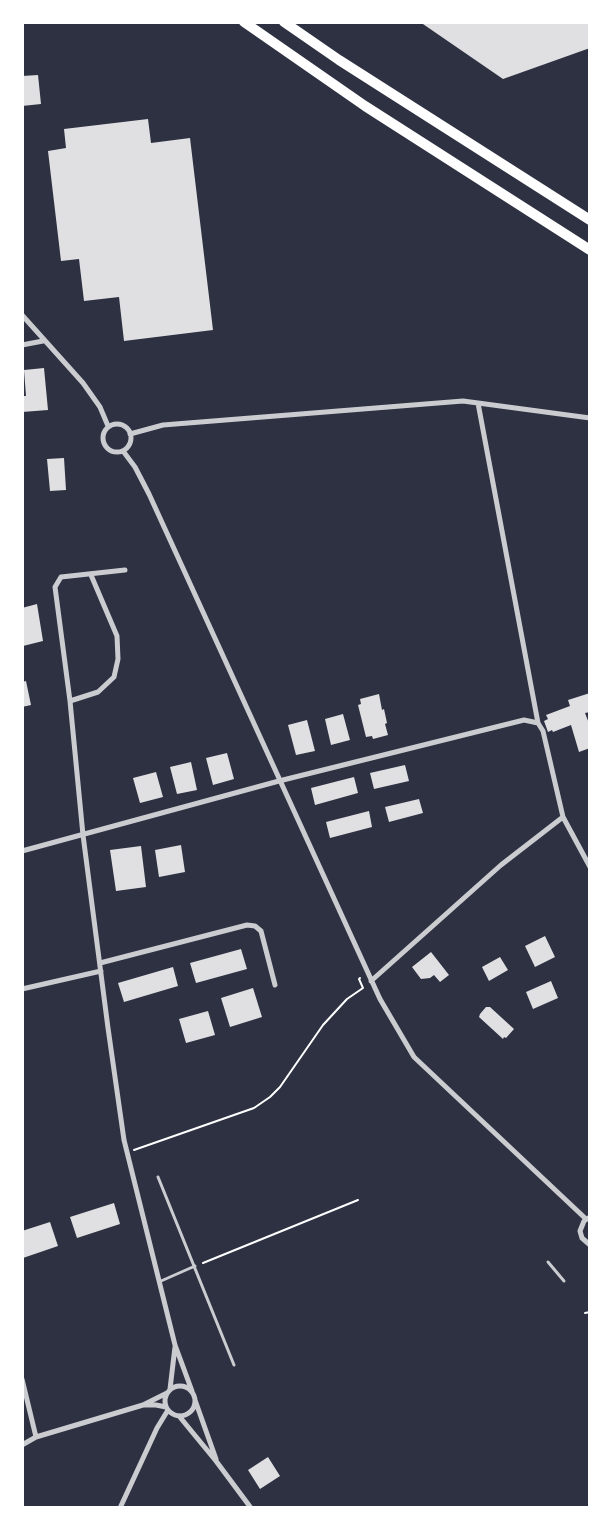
<!DOCTYPE html>
<style>
body{margin:0}
#map{position:relative;width:612px;height:1530px;overflow:hidden;background:#2d3142;font-family:Commissioner,sans-serif}
canvas{display:block}
.frame{position:absolute;inset:0;border:24px solid #fff;pointer-events:none}
</style>
<div id="map">
<canvas width="612" height="1530"></canvas>
<div class="frame"></div>
</div>
<script>
const c = document.querySelector('canvas').getContext('2d');
c.lineJoin = 'round';
function fill(path, color) { c.fillStyle = color; c.fill(path, 'evenodd'); }
const toPath = rows => new Path2D(rows.map(r => 'M' + r).join(''));
function stroke(path, color, width, dash) { c.strokeStyle = color; c.lineWidth = width; c.lineCap = dash ? 'butt' : 'round'; c.setLineDash(dash || []); c.stroke(path); }
fill(toPath([
 [420,22,590,22,590,48,503,79],
 [38,75,41,104,22,106,22,76],
 [148,119,151,143,190,138,213,330,124,341,119,297,84,301,79,259,61,261,48,151,66,148,64,129],
 [44,368,48,410,22,412,22,396,26,396,24,370],
 [64,458,66,490,50,491,47,459],
 [37,604,43,641,23,646,22,608],
 [26,681,31,705,22,707,22,682],
 [590,693,590,712,585,713,590,726,590,748,579,752,571,725,553,732,552,730,548,732,544,721,548,719,546,715,570,706,568,700],
 [379,694,382,710,384,709,387,723,385,724,388,735,373,739,372,736,366,737,358,705,361,704,360,699],
 [343,714,350,740,331,745,325,719],
 [307,720,315,751,296,755,288,725],
 [227,753,234,779,213,785,206,758],
 [191,762,197,790,177,794,170,767],
 [405,765,409,781,374,789,370,773],
 [156,772,163,797,140,803,133,778],
 [354,777,358,793,315,805,311,788],
 [419,799,423,813,389,822,385,807],
 [369,811,372,827,330,838,326,822],
 [181,845,185,872,159,877,155,850],
 [141,846,146,887,116,891,110,850],
 [545,936,555,957,535,967,525,946],
 [241,949,247,969,196,983,190,963],
 [431,952,449,975,440,982,434,975,430,978,421,979,412,967],
 [500,957,508,970,489,981,482,967],
 [173,967,178,986,124,1002,118,983],
 [551,981,558,998,533,1009,526,992],
 [253,988,262,1017,230,1027,221,998],
 [486,1007,490,1007,514,1029,506,1038,504,1037,503,1039,479,1017,480,1014],
 [208,1011,215,1035,186,1043,179,1019],
 [114,1203,120,1224,77,1238,70,1217],
 [50,1222,58,1246,23,1258,22,1231],
 [268,1457,280,1476,260,1489,248,1470]
]), '#e0e0e3');
stroke(toPath([
 [134,1150,254,1108,270,1097,280,1087,323,1025,347,999,363,988,359,979,360,978],
 [203,1263,358,1200],
 [585,1313,590,1312]
]), '#fff', 2);
stroke(toPath([
 [158,1177,234,1365],
 [548,1262,564,1281],
 [161,1281,195,1266]
]), '#caccd0', 3);
stroke(toPath([
 [22,315,83,383,100,407,108,426],
 [22,345,43,341],
 [478,403,538,723],
 '103 438a14 14 0 1 1 28 0a14 14 0 1 1-28 0Z',
 [130,434,163,425,463,401,590,418],
 [123,451,135,467,149,494,380,999,414,1057,586,1219],
 [125,570,61,577,55,587,70,701,83,835,108,1028,124,1140,175,1345,192,1391],
 [70,701,98,692,114,677,118,659,117,636,91,575],
 [22,851,279,781,524,720,538,723,543,731,563,817,590,867],
 [100,963,247,925,255,926,261,931,275,985],
 [371,981,501,865,563,817],
 [22,989,101,971],
 [590,1217,584,1221,580,1231,582,1238,590,1245],
 [22,1379,36,1437],
 '165 1401a15 15 0 1 1 30 0a15 15 0 1 1-30 0Z',
 [170,1389,175,1347],
 [195,1400,216,1459],
 [144,1405,156,1405,166,1407],
 [179,1416,216,1461,251,1508],
 [22,1445,36,1437,143,1405,167,1393],
 [120,1508,157,1428,168,1410]
]), '#caccd0', 5);
stroke(toPath([
 [244,22,365,106,590,250],
 [284,22,339,60,590,220]
]), '#fff', 10);
</script>
